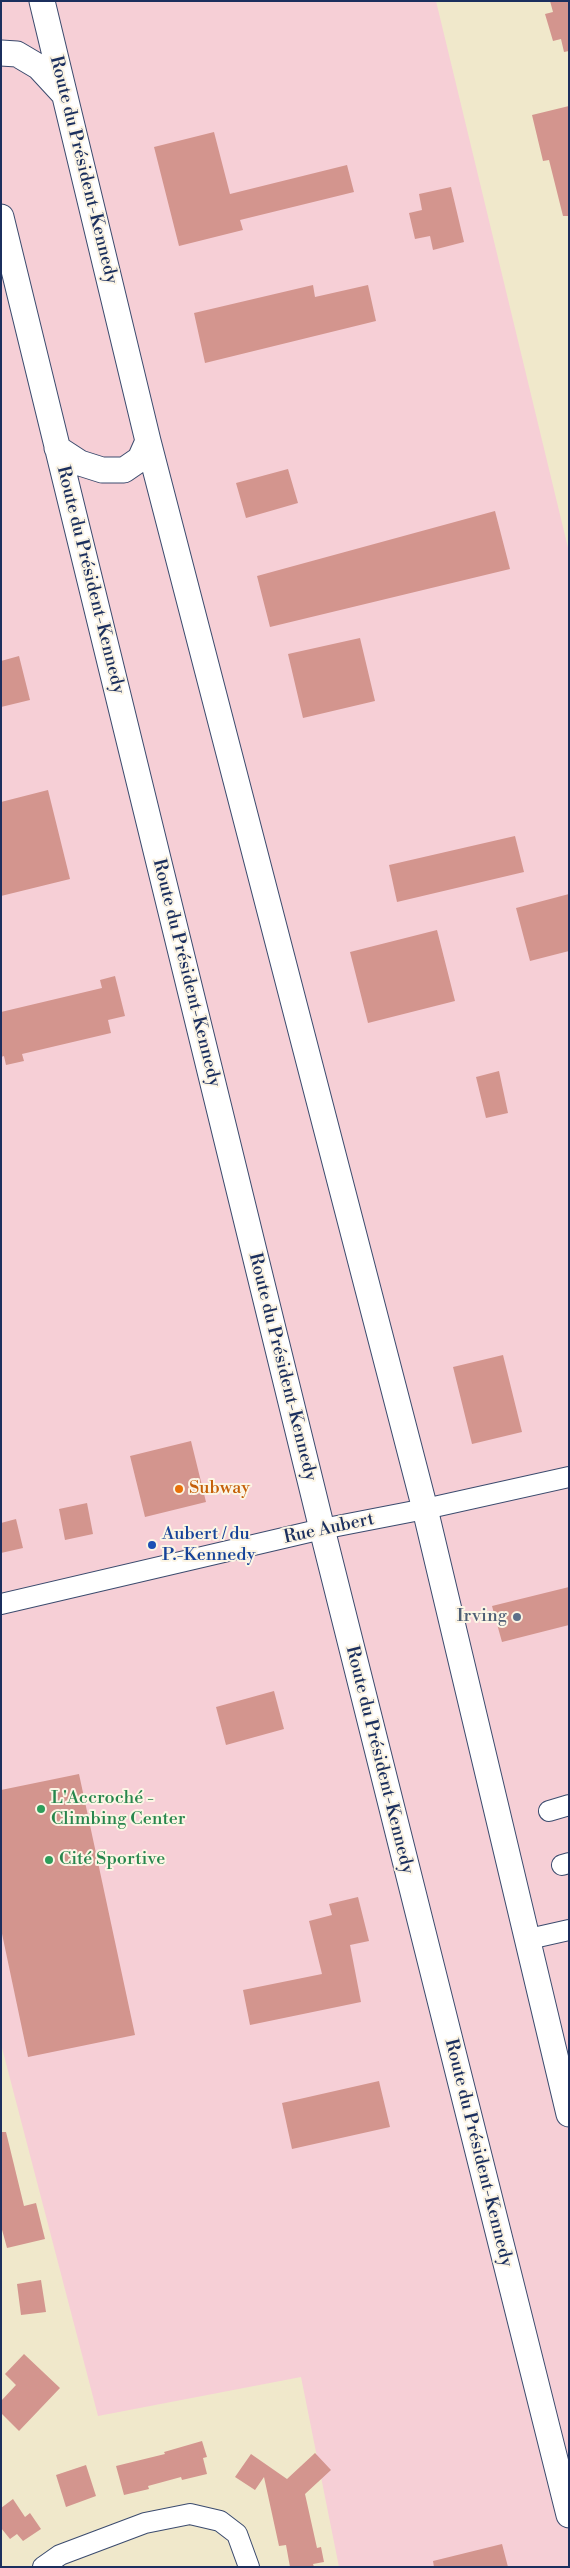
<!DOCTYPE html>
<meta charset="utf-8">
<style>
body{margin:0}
#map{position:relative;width:570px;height:2568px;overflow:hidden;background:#f0e8cb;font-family:"Libre Bodoni",serif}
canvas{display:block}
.frame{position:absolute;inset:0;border:2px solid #1b2f5e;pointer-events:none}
</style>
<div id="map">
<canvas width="570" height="2568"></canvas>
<div class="frame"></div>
</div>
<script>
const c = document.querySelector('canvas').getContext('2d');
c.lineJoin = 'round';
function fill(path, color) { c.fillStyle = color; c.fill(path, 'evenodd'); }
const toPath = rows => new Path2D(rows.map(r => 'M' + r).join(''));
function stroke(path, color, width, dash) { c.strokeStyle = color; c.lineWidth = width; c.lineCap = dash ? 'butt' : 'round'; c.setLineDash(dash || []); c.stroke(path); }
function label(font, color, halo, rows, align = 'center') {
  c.font = font + ' "Libre Bodoni",serif'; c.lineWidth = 4; c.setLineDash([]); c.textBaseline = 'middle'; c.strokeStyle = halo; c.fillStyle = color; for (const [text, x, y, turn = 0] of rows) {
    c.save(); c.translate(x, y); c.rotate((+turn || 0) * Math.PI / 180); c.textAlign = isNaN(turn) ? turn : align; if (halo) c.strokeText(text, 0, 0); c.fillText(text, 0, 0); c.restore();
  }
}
fill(toPath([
 [1,1,436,1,569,552,569,2567,339,2567,301,2377,98,2416,1,2044]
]), '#f6cfd6');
fill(toPath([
 [550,1,569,1,569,51,564,52,561,39,553,41,545,14,553,12],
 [569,106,569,216,563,216,549,160,543,161,532,115],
 [214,132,230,194,347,165,354,192,240,220,243,230,179,246,154,147],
 [451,187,464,242,433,250,430,236,415,239,409,213,422,210,419,194],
 [313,285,315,297,368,285,376,321,205,363,194,313],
 [288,469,298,503,246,518,236,483],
 [495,511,510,569,270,627,257,576],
 [360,638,375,701,303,718,288,654],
 [19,656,30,700,1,707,1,661],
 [48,790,70,879,1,896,1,802],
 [515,836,524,872,397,902,389,865],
 [569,894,569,951,530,961,516,908],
 [437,930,455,1001,368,1023,350,952],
 [115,976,125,1016,108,1020,111,1033,22,1054,24,1061,6,1065,4,1056,1,1057,1,1012,102,988,100,980],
 [499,1071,508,1113,486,1118,476,1077],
 [503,1355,522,1432,472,1444,453,1367],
 [191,1441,206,1502,145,1517,130,1456],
 [87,1503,93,1534,65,1540,59,1509],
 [16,1519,23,1548,1,1553,1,1523],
 [569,1587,569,1625,502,1642,492,1606],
 [274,1691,284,1729,226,1745,216,1707],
 [79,1774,135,2035,28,2057,1,1929,1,1790],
 [358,1897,369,1941,350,1945,361,2002,250,2025,243,1990,322,1974,309,1921,332,1915,329,1904],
 [379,2081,390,2127,292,2149,282,2103],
 [1,2132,6,2132,24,2206,36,2203,45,2239,7,2248,1,2226],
 [41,2280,46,2312,21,2315,17,2284],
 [24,2354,60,2388,19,2431,1,2413,1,2401,16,2385,5,2374],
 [202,2441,207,2457,203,2458,207,2474,182,2480,181,2477,148,2486,149,2489,124,2495,116,2466,165,2454,164,2452],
 [315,2453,331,2470,305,2494,317,2548,321,2547,324,2562,313,2564,314,2567,290,2567,286,2545,279,2546,264,2477,255,2490,235,2477,251,2454,287,2479],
 [86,2465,96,2496,66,2507,56,2475],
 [13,2499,25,2517,30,2513,41,2529,23,2541,17,2534,10,2539,1,2528,1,2508],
 [502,2544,508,2567,434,2567,433,2561]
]), '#d3958e');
const minor = toPath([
 [1,1604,322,1529,425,1509,569,1477],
 [549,1811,569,1805],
 [562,1865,569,1863],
 [529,1939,569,1930],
 [43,2567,60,2555,145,2523,190,2514,220,2521,237,2534,249,2567]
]);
const major = toPath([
 [42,1,148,441,425,1509,569,2114],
 [1,53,17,54,39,67,63,93],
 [1,217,322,1529,569,2515],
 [57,448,80,463,102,470,124,470,140,459,148,441]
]);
stroke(minor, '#3b4b6e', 22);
stroke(major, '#3b4b6e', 27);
stroke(minor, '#fff', 20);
stroke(major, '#fff', 25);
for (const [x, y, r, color] of [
 [179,1489,5,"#e8710a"],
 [152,1545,5,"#1a4fb4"],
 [517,1617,5,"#5c6f8a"],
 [41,1809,5,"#2e9e5b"],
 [49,1860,5,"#2e9e5b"]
]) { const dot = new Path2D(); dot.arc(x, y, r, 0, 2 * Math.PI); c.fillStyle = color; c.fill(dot); stroke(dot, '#fcf5e5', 2); }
label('18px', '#1b2f5e', '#fcf5e5', [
 ["Route du Président-Kennedy",83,170,76],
 ["Route du Président-Kennedy",90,580,76],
 ["Route du Président-Kennedy",186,973,76],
 ["Route du Président-Kennedy",282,1367,76],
 ["Rue Aubert",329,1529,-12],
 ["Route du Président-Kennedy",379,1760,76],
 ["Route du Président-Kennedy",478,2153,76]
]);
label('18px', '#c56008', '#fcf5e5', [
 ["Subway",189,1489]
], 'left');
label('18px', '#164399', '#fcf5e5', [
 ["Aubert / du",162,1535],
 ["P.-Kennedy",162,1556]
], 'left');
label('18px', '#4e5e75', '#fcf5e5', [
 ["Irving",507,1617]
], 'right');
label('18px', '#27864d', '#fcf5e5', [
 ["L'Accroché -",51,1799],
 ["Climbing Center",51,1820],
 ["Cité Sportive",59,1860]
], 'left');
</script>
